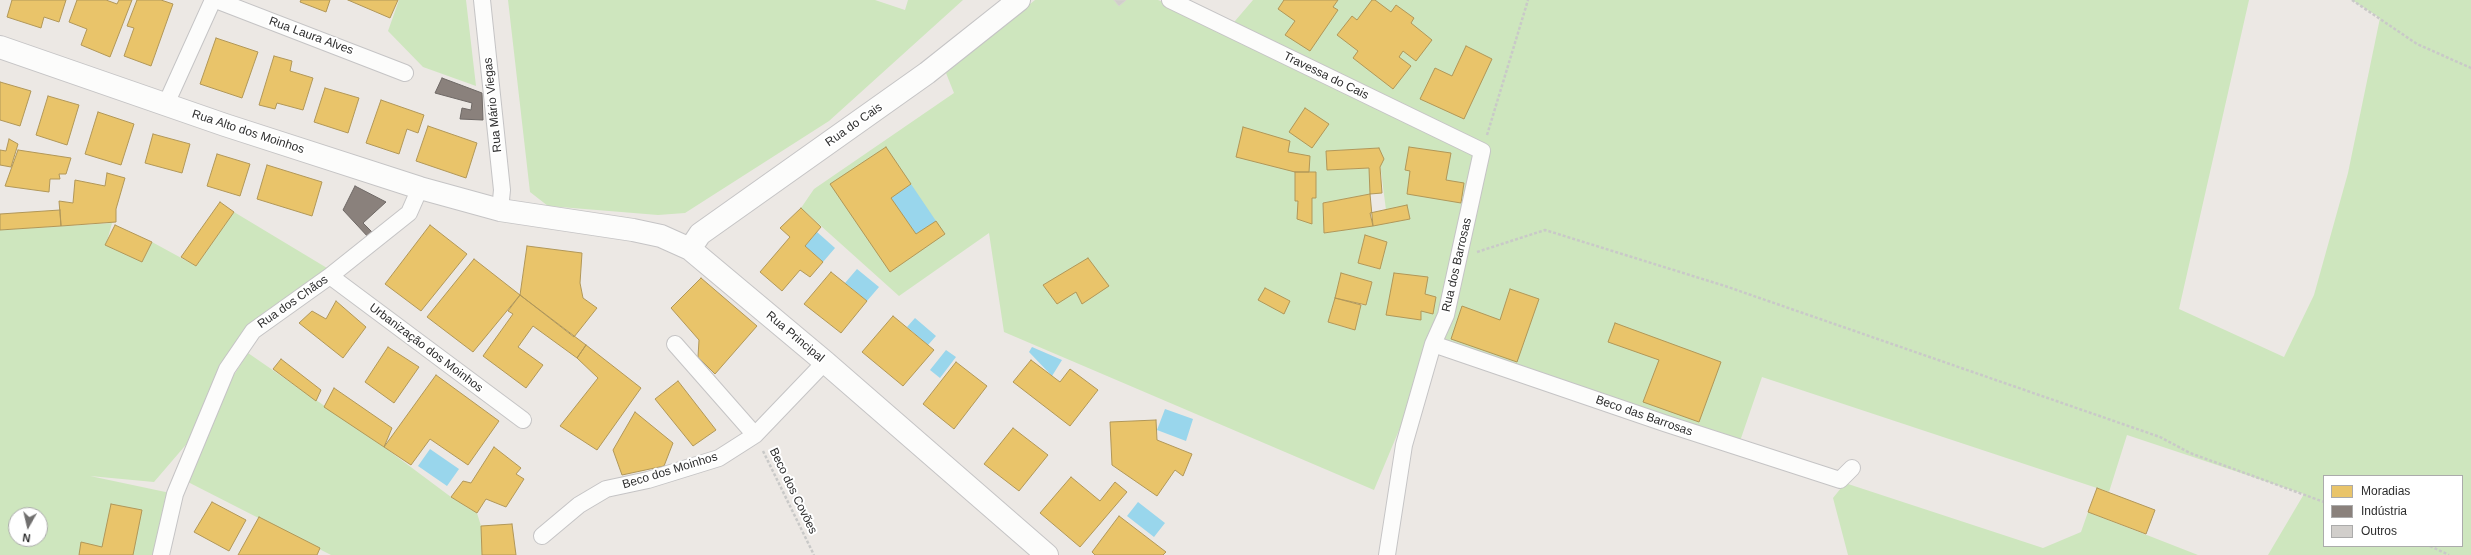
<!DOCTYPE html>
<meta charset="utf-8">
<style>
body{margin:0}
#map{position:relative;width:2471px;height:555px;overflow:hidden;background:#ece8e4;font-family:Helvetica,sans-serif}
canvas{display:block}
.legend{position:absolute;left:2323px;top:475px;width:140px;height:72px;box-sizing:border-box;background:#fff;border:1px solid #ababab;margin:0;padding:5px 7px;list-style:none;font-size:12px;color:#2e2e2e}
.legend li{display:flex;align-items:center;gap:8px;height:20px}
.legend b{width:20px;border:1px solid #ababab}
.north{position:absolute;left:8px;top:507px;width:40px;height:40px;box-sizing:border-box;background:#fff;border:1px solid #ababab;border-radius:50%;rotate:188deg;font-size:11px;font-weight:700;line-height:16px;text-align:center;color:#2e2e2e}
.north::after{content:'';display:block;margin:auto;width:14px;height:18px;background:#706f6e;clip-path:polygon(50% 0,100% 100%,50% 72%,0 100%)}
</style>
<div id="map">
<canvas width="2471" height="555"></canvas>
<ul class="legend">
<li><b style="height:11px;background:#e9c46a"></b>Moradias</li>
<li><b style="height:11px;background:#8a817c"></b>Indústria</li>
<li><b style="height:11px;background:#d1cecb"></b>Outros</li>
</ul>
<div class="north">N</div>
</div>
<script>
const c = document.querySelector('canvas').getContext('2d');
c.lineJoin = 'round';
function fill(path, color) { c.fillStyle = color; c.fill(path, 'evenodd'); }
const toPath = rows => new Path2D(rows.map(r => 'M' + r).join(''));
function stroke(path, color, width, dash) { c.strokeStyle = color; c.lineWidth = width; c.lineCap = dash ? 'butt' : 'round'; c.setLineDash(dash || []); c.stroke(path); }
function label(font, color, halo, rows, align = 'center') {
  c.font = font + ' Helvetica,sans-serif'; c.lineWidth = 4; c.setLineDash([]); c.textBaseline = 'middle'; c.strokeStyle = halo; c.fillStyle = color; for (const [text, x, y, turn = 0] of rows) {
    c.save(); c.translate(x, y); c.rotate((+turn || 0) * Math.PI / 180); c.textAlign = isNaN(turn) ? turn : align; if (halo) c.strokeText(text, 0, 0); c.fillText(text, 0, 0); c.restore();
  }
}
fill(toPath([
 [399,0,466,0,476,86,423,67,388,31],
 [508,0,875,0,905,10,908,0,963,0,829,121,685,213,658,215,548,206,530,192],
 [1035,0,1158,0,1229,28,1253,0,2249,0,2179,309,2284,357,2314,295,2348,173,2380,18,2352,0,2471,0,2471,555,2268,555,2304,494,2127,435,2109,492,1762,377,1738,447,1435,344,1374,490,1004,332,989,233,899,296,801,208,814,189,954,93,946,73],
 [1378,148,1386,210,1407,206,1410,219,1324,233,1323,203,1370,194,1369,168,1328,170,1326,151],
 [1365,236,1387,242,1379,269,1358,263],
 [1351,276,1372,282,1366,305,1361,305,1354,330,1328,322,1335,298],
 [2324,476,2462,476,2462,546,2324,546],
 [234,212,327,268,251,322,190,440,154,482,90,476,175,494,161,555,0,555,0,230,112,223,106,245,142,262,152,242,196,266],
 [16,515,40,515,40,539,16,539],
 [248,353,384,447,451,497,477,513,481,526,482,555,331,555,186,481,232,378],
 [1845,483,2043,548,2081,532,2088,512,2198,555,1848,555,1833,498]
]), '#cee6be');
fill(toPath([
 [911,184,936,221,916,234,891,198],
 [817,232,835,248,823,262,805,246],
 [857,269,879,287,867,301,845,283],
 [915,318,936,336,928,345,907,327],
 [1032,347,1062,360,1052,376,1029,352],
 [946,350,956,357,940,378,930,370],
 [1165,409,1193,419,1186,441,1157,430],
 [430,449,459,469,447,486,418,466],
 [1138,502,1165,523,1154,537,1127,516]
]), '#99d6ec');
const homes = toPath([
 [12,0,66,0,59,22,44,17,41,28,7,17,12,0],
 [77,0,106,0,117,4,119,0,132,0,110,57,81,45,87,29,69,22,77,0],
 [137,0,161,0,173,4,151,66,124,56,134,28,127,26,137,0],
 [301,0,330,0,326,12,300,2,301,0],
 [348,0,398,0,390,18,348,0],
 [1284,0,1338,0,1333,7,1338,10,1310,51,1285,35,1295,21,1278,9,1284,0],
 [1372,0,1375,0,1391,12,1396,5,1414,18,1411,23,1432,40,1416,61,1403,51,1399,57,1411,66,1393,89,1353,58,1358,51,1337,35,1352,16,1357,20,1372,0],
 [216,38,258,52,242,98,200,84,216,38],
 [1466,46,1492,59,1464,119,1420,99,1435,68,1452,76,1466,46],
 [274,56,292,61,290,71,313,78,303,110,277,103,275,109,259,105,274,56],
 [0,82,31,91,20,126,0,120,0,82],
 [325,88,359,98,348,133,314,122,325,88],
 [48,96,79,105,67,145,36,135,48,96],
 [381,100,424,115,418,133,407,129,399,154,366,143,381,100],
 [1305,108,1329,124,1312,148,1289,132,1305,108],
 [98,112,134,124,121,165,85,154,98,112],
 [428,126,477,143,466,178,416,161,428,126],
 [1243,127,1290,141,1288,152,1310,156,1309,172,1295,172,1236,157,1243,127],
 [153,134,190,144,182,173,145,163,153,134],
 [9,139,18,144,11,167,0,165,0,150,6,151,9,139],
 [886,147,911,184,891,198,916,234,936,221,945,234,890,272,830,184,886,147],
 [1409,147,1451,153,1446,180,1464,183,1461,203,1407,194,1410,171,1405,170,1409,147],
 [1379,148,1384,159,1380,167,1382,193,1370,194,1369,168,1327,170,1326,151,1379,148],
 [18,150,71,158,66,174,59,174,60,179,50,179,49,192,5,186,18,150],
 [217,154,250,164,240,196,207,186,217,154],
 [267,165,322,182,312,216,257,199,267,165],
 [1295,172,1316,172,1316,198,1312,198,1312,224,1297,219,1298,201,1295,201,1295,172],
 [107,173,125,178,116,209,116,222,61,226,59,201,73,203,75,180,105,186,107,173],
 [1370,194,1373,226,1324,233,1323,203,1370,194],
 [220,202,234,212,196,266,181,257,220,202],
 [1407,205,1410,219,1373,226,1370,213,1407,205],
 [801,208,821,227,805,246,823,262,810,277,800,270,782,291,760,272,790,237,780,228,801,208],
 [60,210,61,226,0,230,0,214,60,210],
 [115,225,152,242,142,262,105,245,115,225],
 [430,225,467,254,421,311,385,284,430,225],
 [1365,235,1387,242,1380,269,1358,263,1365,235],
 [527,246,582,253,580,283,583,298,597,308,574,337,520,295,527,246],
 [1088,258,1109,286,1082,304,1076,292,1057,304,1043,285,1088,258],
 [474,259,520,295,473,352,427,317,474,259],
 [831,272,867,301,841,333,804,304,831,272],
 [1341,273,1372,282,1366,305,1335,298,1341,273],
 [1394,273,1428,277,1425,294,1436,297,1433,314,1421,311,1421,320,1386,315,1394,273],
 [701,278,757,326,715,374,698,357,699,340,671,308,701,278],
 [1265,288,1290,301,1284,314,1258,300,1265,288],
 [1510,289,1539,299,1517,362,1451,339,1462,306,1500,320,1510,289],
 [520,295,586,345,577,358,533,326,518,347,543,365,526,388,483,356,513,314,508,311,520,295],
 [1335,298,1361,305,1355,330,1328,322,1335,298],
 [336,301,366,327,343,358,299,323,312,311,326,319,336,301],
 [893,316,934,350,903,386,862,352,893,316],
 [1615,323,1721,362,1699,422,1643,402,1659,360,1608,342,1615,323],
 [586,345,641,388,597,450,560,426,598,378,577,358,586,345],
 [388,347,419,367,394,403,365,382,388,347],
 [281,359,321,390,316,401,273,369,281,359],
 [1031,360,1060,382,1070,369,1098,390,1070,426,1013,382,1031,360],
 [956,362,987,386,954,429,923,404,956,362],
 [436,375,499,421,468,465,430,439,411,465,384,447,436,375],
 [678,381,716,430,693,446,655,399,678,381],
 [334,388,392,428,384,447,324,407,334,388],
 [635,412,673,443,664,466,622,475,613,450,635,412],
 [1156,420,1157,440,1192,454,1183,476,1175,470,1157,496,1112,465,1110,422,1156,420],
 [1013,428,1048,455,1019,491,984,464,1013,428],
 [494,447,521,468,516,474,524,479,506,507,486,499,477,513,451,497,463,481,471,483,494,447],
 [1071,477,1100,501,1115,482,1127,492,1080,547,1040,513,1071,477],
 [2097,488,2155,510,2146,534,2088,512,2097,488],
 [212,502,246,520,229,551,194,532,212,502],
 [111,504,142,510,133,555,79,555,81,542,102,547,111,504],
 [1119,516,1166,552,1163,555,1095,555,1092,552,1119,516],
 [259,517,320,548,317,555,238,555,259,517],
 [512,524,516,555,482,555,481,526,512,524]
]);
fill(homes, '#e9c46a');
stroke(homes, '#b19758', 1);
const industry = toPath([
 [442,78,482,93,483,120,460,119,462,108,471,110,472,103,435,93,442,78],
 [355,186,386,202,363,223,373,233,369,238,343,210,355,186]
]);
fill(industry, '#8a817c');
stroke(industry, '#6e6865', 1);
const building = toPath([
 [1114,0,1126,0,1119,6,1114,0]
]);
fill(building, '#d1cecb');
stroke(building, '#d7d4d0', 1);
const street = toPath([
 [216,0,405,73],
 [482,0,502,190,500,210],
 [1170,0,1482,151,1446,315,1433,344,1404,445,1387,555],
 [166,104,213,0],
 [330,276,523,420],
 [675,344,755,435],
 [1433,344,1664,423,1840,480,1852,468],
 [542,536,579,505,606,489,648,480,719,458,755,435,825,362],
 [161,555,175,494,227,369,253,331,330,276,409,213,420,188]
]);
const secondary = toPath([
 [0,47,225,125,420,188,500,210,633,230,661,236,690,249,825,362,1047,555],
 [690,249,700,234,927,73,1019,0]
]);
stroke(street, '#c5c4c5', 18);
stroke(secondary, '#c5c4c5', 24);
stroke(toPath([
 [2352,0,2417,44,2471,68],
 [1487,135,1528,0],
 [1477,252,1545,230,1725,286,2160,437,2190,453,2324,502],
 [763,451,814,555],
 [2430,546,2449,555]
]), '#c9c9c8', 2.5, [3, 2]);
stroke(street, '#fcfcfb', 16);
stroke(secondary, '#fcfcfb', 22);
label('12px', '#2e2e2e', '#fff', [
 ["Rua Laura Alves",311,36,20],
 ["Travessa do Cais",1326,76,26],
 ["Rua Mário Viegas",493,105,-96],
 ["Rua do Cais",854,125,-35],
 ["Rua Alto dos Moinhos",248,132,18],
 ["Rua dos Barrosas",1457,265,-77],
 ["Rua dos Chãos",293,302,-35],
 ["Rua Principal",795,337,40],
 ["Urbanização dos Moinhos",426,348,37],
 ["Beco das Barrosas",1644,416,19],
 ["Beco dos Moinhos",670,471,-17],
 ["Beco dos Covões",793,491,64]
]);
</script>
